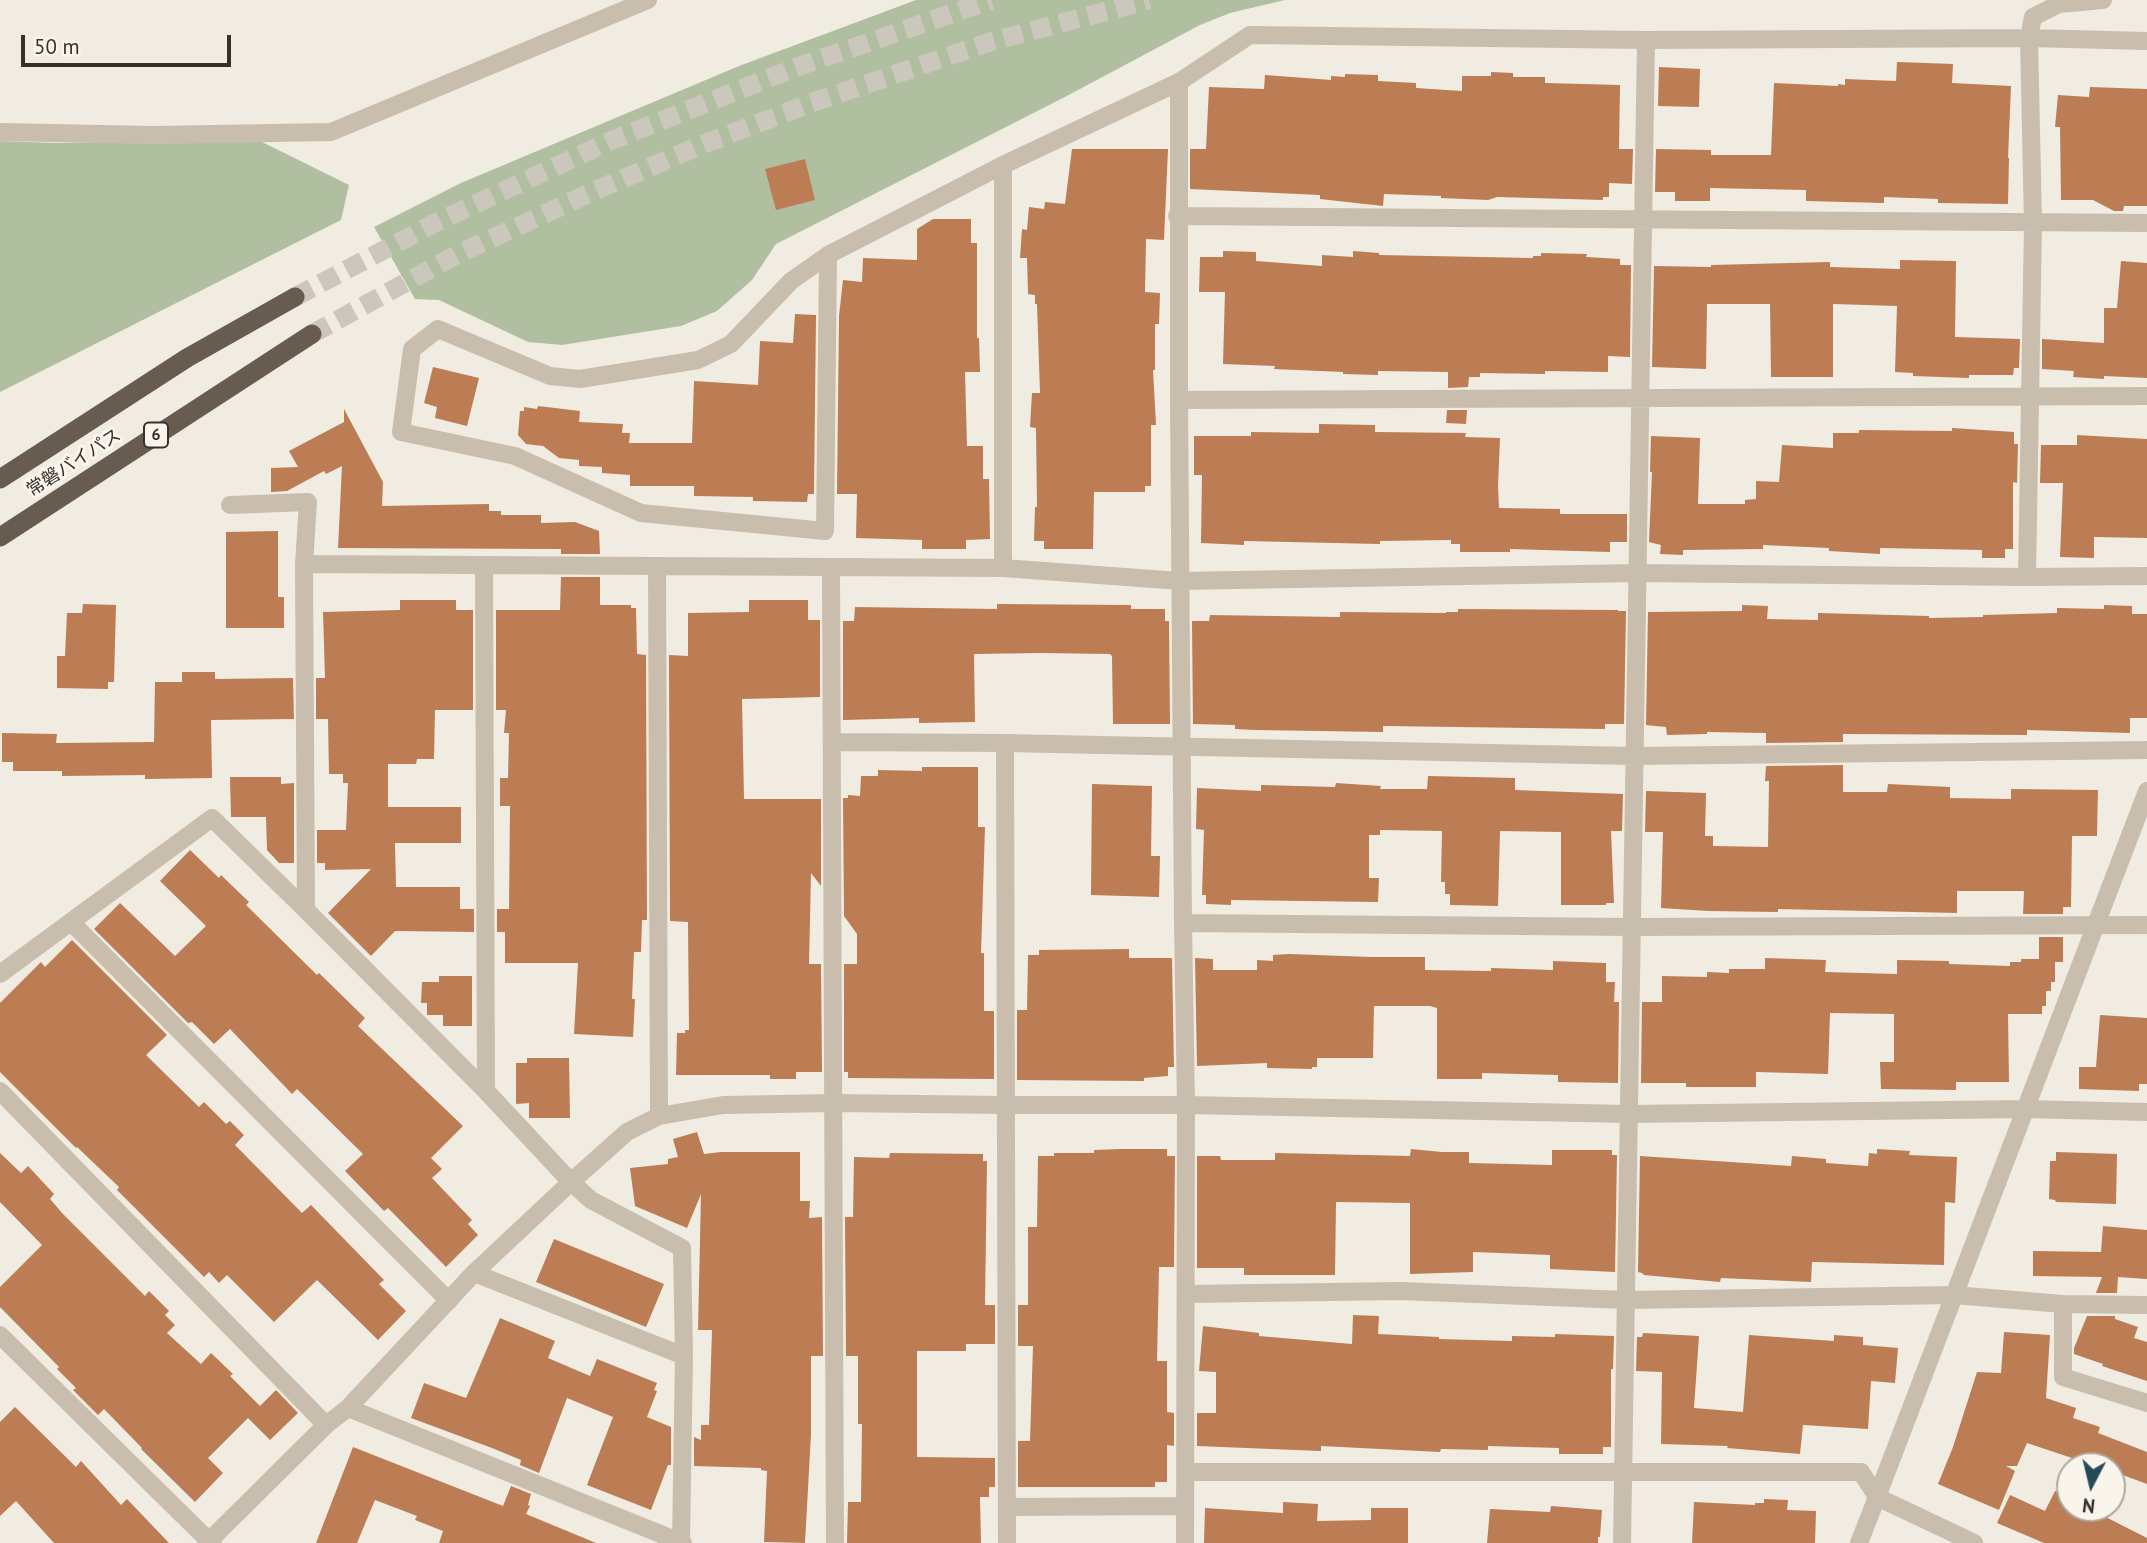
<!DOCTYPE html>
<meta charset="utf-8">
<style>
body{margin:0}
#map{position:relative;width:2147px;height:1543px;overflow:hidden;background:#f1ece1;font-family:"PT Sans",sans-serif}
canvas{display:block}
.north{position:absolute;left:2056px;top:1452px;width:70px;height:70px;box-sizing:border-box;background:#f9f5ed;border:2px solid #aca79f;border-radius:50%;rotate:187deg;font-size:19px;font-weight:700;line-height:28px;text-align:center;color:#38312b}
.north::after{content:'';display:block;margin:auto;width:24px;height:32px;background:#244c56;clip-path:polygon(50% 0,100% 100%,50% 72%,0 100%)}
.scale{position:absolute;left:21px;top:35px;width:210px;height:32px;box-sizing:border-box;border:4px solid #38312b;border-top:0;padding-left:9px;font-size:21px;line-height:24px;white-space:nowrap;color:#38312b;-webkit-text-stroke:5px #f9f5ed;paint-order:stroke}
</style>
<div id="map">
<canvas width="2147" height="1543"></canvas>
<div class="north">N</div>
<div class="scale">50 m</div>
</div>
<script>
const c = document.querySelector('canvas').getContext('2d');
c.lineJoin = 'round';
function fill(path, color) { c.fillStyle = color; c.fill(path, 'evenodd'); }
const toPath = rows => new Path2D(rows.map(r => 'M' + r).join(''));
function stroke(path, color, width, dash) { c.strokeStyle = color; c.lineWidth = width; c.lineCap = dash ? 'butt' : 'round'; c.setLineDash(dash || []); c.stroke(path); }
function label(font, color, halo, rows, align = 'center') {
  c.font = font + ' "PT Sans","Noto Sans JP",sans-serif'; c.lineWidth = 6; c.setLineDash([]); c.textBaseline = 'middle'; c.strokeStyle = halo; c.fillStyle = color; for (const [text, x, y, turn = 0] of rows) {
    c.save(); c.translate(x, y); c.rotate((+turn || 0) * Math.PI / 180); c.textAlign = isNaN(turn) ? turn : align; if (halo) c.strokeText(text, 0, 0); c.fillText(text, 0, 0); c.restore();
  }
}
fill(toPath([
 [916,0,1285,0,1230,13,1200,25,1063,98,776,244,752,280,717,311,681,326,562,345,528,342,439,300,415,299,374,227,461,183,739,66],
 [256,139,349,185,341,220,0,392,0,141,57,143]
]), '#b1bfa1');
fill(toPath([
 [1897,62,1953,64,1952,83,2011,86,2008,158,2009,158,2008,204,1938,203,1938,199,1884,197,1884,203,1806,201,1806,190,1710,188,1710,201,1675,201,1675,192,1655,192,1656,149,1711,150,1711,155,1771,155,1774,83,1838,86,1838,84,1845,85,1845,79,1896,81],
 [1659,67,1700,69,1699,107,1658,106],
 [1491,72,1513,73,1513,77,1545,77,1545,83,1620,85,1619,149,1633,149,1632,184,1609,183,1609,197,1603,197,1603,200,1497,197,1488,200,1441,198,1441,196,1384,194,1383,206,1320,199,1320,195,1190,189,1190,149,1206,149,1209,87,1264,89,1265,75,1331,80,1331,76,1345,77,1345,74,1378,75,1378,81,1416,83,1416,88,1462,91,1462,76,1491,76],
 [2090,87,2147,89,2147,206,2124,206,2123,211,2114,211,2093,200,2061,200,2060,127,2055,127,2058,95,2089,97],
 [1072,149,1168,149,1164,240,1146,239,1145,292,1160,293,1159,324,1155,324,1155,370,1153,370,1156,425,1151,425,1151,486,1145,486,1145,492,1094,492,1093,549,1044,549,1044,541,1034,541,1035,507,1037,507,1036,428,1030,427,1032,393,1040,393,1037,304,1035,304,1035,295,1028,294,1027,258,1020,258,1022,229,1027,230,1029,207,1044,209,1045,202,1065,204],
 [805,159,815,200,776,210,765,169],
 [933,219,971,219,971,243,977,243,977,338,979,338,980,372,965,372,967,446,983,446,983,479,989,479,990,539,966,540,966,549,922,549,922,540,856,538,857,494,837,494,839,316,843,280,862,282,863,258,917,260,917,229],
 [1223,251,1256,252,1256,261,1322,266,1322,255,1353,257,1353,251,1379,253,1379,255,1533,258,1533,256,1541,256,1541,253,1587,254,1586,257,1620,259,1620,265,1631,265,1630,357,1608,356,1608,372,1545,371,1545,374,1480,373,1480,377,1469,377,1468,387,1448,388,1448,372,1378,371,1378,375,1343,374,1343,372,1274,369,1275,366,1223,364,1225,292,1199,292,1200,257,1223,257],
 [1900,260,1956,261,1955,337,2020,339,2019,368,2014,368,2013,375,1969,375,1969,378,1913,376,1913,373,1895,372,1897,306,1833,304,1833,377,1771,377,1770,304,1707,304,1706,369,1652,367,1654,266,1711,267,1711,265,1830,262,1830,267,1900,269],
 [2121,261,2147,263,2147,378,2104,376,2104,379,2073,377,2074,371,2042,369,2042,339,2104,343,2104,308,2117,308],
 [795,314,816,315,814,494,808,494,807,502,753,501,753,497,694,496,694,486,630,486,630,475,602,473,602,467,579,466,579,460,559,458,543,446,526,444,518,435,520,411,524,411,524,407,537,409,538,406,580,411,579,422,623,424,622,433,630,433,629,443,692,443,694,381,758,385,760,341,793,343],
 [433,367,479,378,467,426,435,418,437,407,424,403],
 [344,409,383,482,382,506,489,504,489,511,501,511,501,515,541,515,541,523,575,522,599,531,600,554,561,554,561,549,338,548,342,466,326,474,324,471,287,491,271,492,271,468,298,467,289,451,344,422],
 [1447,410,1467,410,1466,424,1446,423],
 [1319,424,1375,425,1375,432,1466,433,1465,437,1500,438,1498,486,1499,508,1560,509,1560,514,1627,514,1627,542,1610,542,1610,552,1510,549,1510,552,1460,552,1460,544,1451,544,1451,540,1380,541,1380,544,1244,541,1244,545,1201,543,1202,475,1194,475,1194,436,1251,436,1251,432,1319,433],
 [1952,428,2014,432,2014,444,2018,444,2017,483,2013,482,2013,549,2005,549,2005,558,1982,558,1982,550,1880,548,1880,554,1829,551,1829,548,1763,545,1763,549,1683,550,1683,555,1660,554,1661,545,1649,542,1652,472,1650,472,1651,436,1700,438,1698,504,1745,504,1745,500,1756,499,1756,481,1779,482,1782,445,1833,448,1833,433,1859,433,1859,430,1952,431],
 [2077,435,2147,439,2147,538,2094,537,2094,558,2060,557,2063,483,2040,483,2041,445,2077,445],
 [278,531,278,597,284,597,284,628,226,628,226,532],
 [561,577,600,577,600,605,631,605,631,608,636,608,637,654,646,655,647,920,642,920,641,952,634,952,632,999,635,999,633,1037,574,1034,578,963,505,963,505,932,497,932,497,909,509,909,510,806,500,806,500,778,508,778,509,733,504,733,506,710,496,710,496,610,560,610],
 [400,600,456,600,456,610,473,610,473,710,435,710,434,759,417,759,416,764,388,764,388,807,461,807,461,843,395,843,396,887,460,887,460,909,474,909,474,932,395,931,371,956,328,913,371,869,325,870,325,863,317,863,317,830,346,830,348,783,343,783,343,774,329,774,328,719,316,719,316,678,325,678,323,612,400,610],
 [749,600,808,600,808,620,820,620,820,697,742,699,744,799,821,799,821,886,811,873,809,964,821,964,822,1072,796,1072,796,1079,770,1079,770,1075,676,1075,677,1033,685,1033,685,1030,689,1030,688,922,670,921,669,655,688,656,688,613,749,612],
 [83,604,116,605,114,682,108,682,108,689,57,688,57,656,65,656,67,613,82,613],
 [997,604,1131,605,1131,609,1165,609,1165,621,1169,621,1170,724,1113,724,1112,656,1110,654,1041,653,974,654,975,722,919,723,919,718,843,720,843,621,854,621,855,607,997,609],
 [1742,605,1768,606,1767,619,1818,620,1818,613,1929,616,1929,618,1983,617,1983,615,2057,613,2057,608,2104,609,2104,605,2132,606,2132,614,2147,614,2147,718,2130,718,2130,733,2027,730,2027,735,1843,734,1843,742,1766,743,1766,733,1707,732,1707,734,1667,735,1666,727,1646,725,1648,612,1742,611],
 [1458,609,1618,610,1618,611,1626,611,1624,724,1605,724,1605,729,1383,726,1383,732,1256,730,1235,729,1235,725,1193,724,1192,621,1209,621,1210,615,1340,617,1340,612,1446,613,1446,612,1458,612],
 [182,672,215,672,215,679,293,678,294,719,211,720,212,778,145,779,145,775,62,776,62,771,13,771,13,762,2,762,2,733,57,734,56,743,154,742,155,682,182,682],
 [1843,765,1843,792,1887,792,1888,784,1950,787,1950,798,2011,799,2011,789,2098,790,2097,836,2072,836,2071,907,2063,907,2063,914,2023,914,2024,891,1957,891,1957,913,1778,909,1778,912,1709,911,1661,908,1663,832,1645,832,1646,791,1706,793,1705,836,1713,836,1713,846,1768,847,1769,781,1765,781,1766,766],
 [922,767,978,767,978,827,985,827,981,953,984,953,984,1011,994,1011,994,1079,848,1078,848,1072,844,1072,844,964,857,964,857,934,844,916,843,798,848,798,848,795,860,796,861,776,878,776,878,770,922,771],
 [1428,776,1515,778,1515,790,1623,794,1622,831,1611,831,1614,903,1606,903,1606,905,1561,905,1561,832,1500,831,1498,906,1450,905,1450,894,1445,894,1445,882,1441,882,1442,831,1380,830,1380,835,1369,835,1369,878,1379,878,1378,902,1231,900,1231,905,1206,904,1206,895,1202,895,1204,830,1196,829,1197,788,1261,791,1261,785,1335,787,1336,783,1381,786,1380,789,1427,789],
 [230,777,281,777,281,784,294,783,294,863,279,863,267,850,266,817,231,817],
 [1092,784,1152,786,1151,856,1160,856,1159,897,1091,895],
 [190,850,219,878,221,875,249,902,246,905,317,975,319,973,365,1018,358,1026,463,1126,431,1158,442,1169,432,1178,472,1220,468,1224,478,1235,446,1267,388,1208,384,1211,345,1171,363,1154,297,1089,292,1094,230,1029,214,1044,192,1022,188,1023,94,929,120,903,175,956,206,926,160,881],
 [2039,937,2063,937,2063,962,2055,962,2055,982,2051,982,2051,991,2046,991,2046,1006,2042,1006,2042,1014,2008,1014,2009,1082,1956,1082,1956,1090,1881,1089,1880,1062,1894,1062,1894,1014,1830,1013,1828,1074,1756,1072,1756,1087,1686,1087,1686,1083,1641,1083,1642,1002,1662,1002,1662,976,1707,977,1707,972,1729,973,1729,969,1765,969,1765,958,1826,960,1825,972,1897,974,1897,960,1949,961,1949,964,2010,966,2010,962,2021,962,2021,959,2039,959],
 [72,940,167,1035,146,1055,199,1107,204,1102,226,1124,230,1121,244,1135,235,1145,302,1213,311,1205,384,1280,379,1284,406,1311,378,1340,317,1280,274,1322,227,1275,219,1283,209,1272,204,1277,117,1190,119,1187,77,1147,76,1148,0,1072,0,1003,41,962,45,967],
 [1129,949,1129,958,1172,958,1174,1067,1168,1067,1168,1076,1144,1078,1144,1081,1017,1080,1017,1010,1027,1010,1028,955,1039,955,1039,950],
 [1289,954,1371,957,1425,957,1425,970,1491,971,1491,968,1553,970,1553,961,1606,963,1606,982,1615,982,1614,1002,1619,1002,1618,1083,1558,1082,1558,1075,1482,1073,1482,1079,1437,1079,1437,1008,1430,1006,1374,1006,1373,1058,1317,1058,1317,1067,1312,1067,1312,1069,1267,1068,1267,1063,1197,1066,1195,958,1213,959,1213,970,1257,970,1257,960,1273,961,1273,955],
 [439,976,472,976,472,1026,443,1026,443,1015,427,1015,427,1003,421,1003,422,982,439,982],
 [2100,1015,2147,1018,2147,1084,2139,1084,2139,1091,2079,1089,2079,1067,2096,1067],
 [527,1058,569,1058,570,1118,529,1118,529,1103,516,1104,516,1063,527,1063],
 [697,1132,704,1154,721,1152,800,1152,800,1201,810,1201,809,1218,822,1217,823,1356,811,1356,811,1434,805,1543,764,1542,767,1471,761,1470,761,1468,694,1466,694,1437,701,1440,701,1425,709,1425,712,1330,698,1330,701,1194,687,1228,635,1206,630,1168,668,1164,668,1159,678,1157,673,1139],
 [1120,1149,1167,1149,1167,1156,1175,1156,1174,1267,1159,1267,1157,1361,1167,1361,1167,1412,1174,1413,1174,1446,1167,1445,1167,1482,1155,1482,1155,1487,1018,1487,1018,1441,1030,1441,1033,1346,1018,1346,1018,1305,1028,1305,1028,1227,1037,1227,1038,1156,1054,1156,1054,1153,1094,1153,1094,1150],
 [1411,1149,1442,1152,1469,1152,1469,1163,1552,1165,1552,1150,1612,1150,1612,1155,1617,1155,1615,1272,1550,1269,1550,1255,1473,1252,1473,1272,1410,1274,1410,1203,1336,1202,1335,1275,1244,1275,1244,1268,1197,1268,1197,1156,1220,1156,1221,1160,1275,1160,1275,1153,1410,1156],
 [1877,1149,1910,1151,1909,1155,1957,1157,1955,1203,1945,1202,1944,1265,1812,1262,1811,1282,1721,1278,1720,1282,1644,1275,1642,1273,1638,1272,1640,1156,1791,1166,1792,1156,1826,1159,1826,1163,1868,1166,1869,1153,1877,1154],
 [2056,1152,2117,1154,2116,1204,2056,1202,2055,1200,2049,1199,2050,1161,2056,1161],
 [0,1153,21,1173,28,1166,54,1194,50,1199,63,1214,145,1296,149,1291,169,1311,165,1315,175,1325,167,1333,201,1364,211,1353,233,1374,230,1376,260,1406,276,1390,298,1413,270,1440,248,1418,208,1458,223,1473,195,1502,141,1449,142,1448,104,1409,98,1415,73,1390,76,1388,57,1369,59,1367,0,1307,0,1287,42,1245,0,1202],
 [890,1153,983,1154,983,1161,987,1161,985,1305,995,1305,995,1344,966,1344,966,1351,917,1351,917,1457,995,1458,995,1487,989,1487,989,1497,980,1497,981,1543,847,1543,848,1502,861,1502,862,1424,858,1424,858,1356,846,1356,845,1217,853,1217,854,1157,889,1158],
 [2103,1226,2147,1230,2147,1279,2118,1277,2117,1293,2096,1293,2102,1277,2033,1276,2033,1251,2101,1252],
 [554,1239,664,1284,646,1327,536,1282],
 [1353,1315,1379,1316,1378,1334,1439,1337,1439,1339,1512,1341,1512,1336,1555,1337,1555,1334,1614,1336,1613,1369,1611,1369,1611,1447,1603,1447,1603,1454,1559,1454,1559,1448,1488,1446,1488,1450,1441,1449,1440,1452,1321,1446,1321,1451,1197,1446,1197,1413,1216,1413,1216,1372,1199,1371,1203,1326,1259,1333,1259,1336,1352,1344],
 [2087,1316,2115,1316,2115,1319,2138,1327,2134,1338,2147,1342,2147,1381,2102,1366,2103,1364,2074,1354,2074,1348],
 [500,1318,555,1341,548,1358,590,1376,597,1359,657,1383,654,1390,657,1391,647,1417,671,1427,671,1465,668,1465,651,1510,587,1485,613,1417,567,1398,539,1473,520,1465,521,1460,492,1448,411,1418,424,1383,466,1398],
 [2004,1332,2050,1335,2046,1398,2076,1408,2073,1418,2100,1427,2098,1433,2147,1452,2147,1484,2112,1471,2112,1466,2068,1466,2072,1458,2027,1443,2017,1466,2006,1466,2015,1471,1999,1510,1938,1484,1953,1447,1977,1372,2001,1373],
 [1643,1333,1699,1336,1694,1408,1743,1412,1749,1335,1834,1341,1834,1335,1863,1337,1863,1345,1898,1348,1895,1383,1871,1381,1868,1429,1803,1425,1800,1454,1727,1448,1728,1446,1661,1444,1662,1372,1636,1371,1637,1337,1642,1337],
 [15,1407,76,1467,81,1461,121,1505,127,1499,169,1543,54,1543,16,1501,0,1516,0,1422],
 [353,1447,503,1506,511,1486,531,1494,528,1505,530,1506,526,1514,596,1543,439,1543,443,1531,415,1520,417,1516,375,1500,357,1543,316,1543],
 [2055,1491,2070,1499,2070,1508,2088,1508,2147,1538,2147,1543,2044,1543,1997,1523,2010,1495,2045,1511],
 [1764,1499,1788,1500,1787,1510,1816,1511,1815,1543,1692,1543,1694,1502,1755,1505,1755,1503,1764,1503],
 [1283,1502,1318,1504,1317,1521,1371,1520,1371,1508,1408,1508,1408,1543,1204,1543,1205,1508,1283,1513],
 [1551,1506,1602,1510,1600,1537,1598,1537,1598,1543,1487,1543,1490,1509,1550,1512]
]), '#bc7c54');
stroke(toPath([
 [295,297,435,223,610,141,800,66,991,0],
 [312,334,456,255,592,192,704,144,811,103,993,41,1149,0]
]), '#ccc7bd', 19, [19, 10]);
stroke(toPath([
 [1179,82,1179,400,1183,923,1186,1105,1185,1543],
 [1177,216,2147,223],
 [828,255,825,531,641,513,515,456,401,432,412,349,438,329,550,376,580,379,698,360,731,344,791,281,828,255,1003,165,1179,82,1250,35,1646,40,2029,38,2147,41],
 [1179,400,2147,396],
 [230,505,308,502,304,564,306,910],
 [304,564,1003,568,1180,581,1637,573,2027,577,2147,576],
 [484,565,486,1091],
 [657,566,659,1116],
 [1003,568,1003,165],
 [831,569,835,1543],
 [2027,577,2033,223,2029,38,2033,17,2059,4,2103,0],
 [833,742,1005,743,1634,756,2147,750],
 [1005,743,1007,1543],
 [72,923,449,1301],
 [1183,923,1632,927,2147,925],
 [0,974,212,818,306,910,486,1091,571,1182,591,1200,682,1248,684,1356,681,1542],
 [0,1091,326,1425],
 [474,1273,684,1356],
 [1186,1294,1401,1291,1625,1300,1954,1295,2063,1304,2147,1305],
 [2063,1304,2063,1377,2147,1403],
 [0,1335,209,1541,213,1543],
 [348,1408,683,1543],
 [1186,1472,1861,1472,1877,1497],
 [1007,1507,1185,1506],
 [1622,1543,1646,40]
]), '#c9bead', 18);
stroke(toPath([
 [0,132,154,135,331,132,648,0],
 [207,1543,326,1425,348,1408,474,1273,571,1182,627,1132,659,1116,723,1105,834,1103,1006,1105,1186,1105,1629,1114,2026,1109,2147,1112],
 [1859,1543,1877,1497],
 [1974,1543,1877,1497,2147,791]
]), '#c9bead', 18);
stroke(toPath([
 [0,479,187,358,295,297],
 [0,537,312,334]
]), '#685b50', 19);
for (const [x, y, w] of [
 [156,435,24]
]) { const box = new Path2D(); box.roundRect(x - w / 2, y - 12.5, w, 25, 5); c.fillStyle = '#f9f5ed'; c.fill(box); stroke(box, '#38312b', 2); }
label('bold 16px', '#38312b', null, [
 ["6",156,435]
]);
label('18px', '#38312b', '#f9f5ed', [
 ["常磐バイパス",74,463,-33]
]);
</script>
